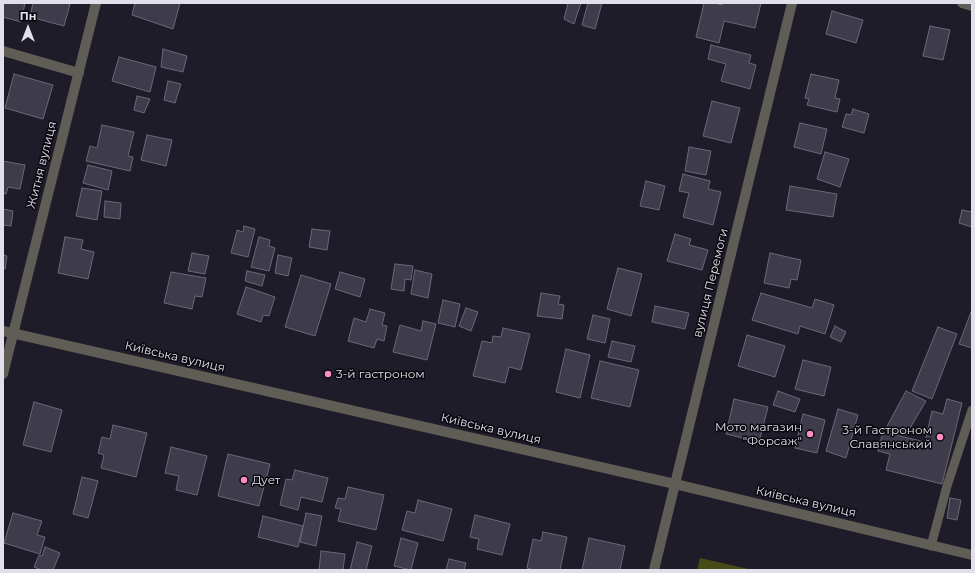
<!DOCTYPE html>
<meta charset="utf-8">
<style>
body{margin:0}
#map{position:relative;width:975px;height:573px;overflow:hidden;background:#1e1c29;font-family:Montserrat,sans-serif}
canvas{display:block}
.frame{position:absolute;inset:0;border:4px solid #e1dfe9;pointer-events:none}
.north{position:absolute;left:8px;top:8px;width:40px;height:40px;-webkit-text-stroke:3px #08070d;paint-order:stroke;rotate:0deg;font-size:11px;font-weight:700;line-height:16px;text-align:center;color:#e1dfe9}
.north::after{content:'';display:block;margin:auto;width:14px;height:18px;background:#e1dfe9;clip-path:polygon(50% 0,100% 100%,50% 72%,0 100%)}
</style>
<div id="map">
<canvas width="975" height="573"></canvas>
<div class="frame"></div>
<div class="north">Пн</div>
</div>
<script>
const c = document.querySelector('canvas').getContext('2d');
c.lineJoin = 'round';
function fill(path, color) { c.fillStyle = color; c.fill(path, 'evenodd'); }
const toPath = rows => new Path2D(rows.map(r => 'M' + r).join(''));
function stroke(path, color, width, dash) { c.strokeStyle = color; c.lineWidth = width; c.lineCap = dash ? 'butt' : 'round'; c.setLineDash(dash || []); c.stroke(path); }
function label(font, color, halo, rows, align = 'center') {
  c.font = font + ' Montserrat,sans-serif'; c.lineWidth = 3; c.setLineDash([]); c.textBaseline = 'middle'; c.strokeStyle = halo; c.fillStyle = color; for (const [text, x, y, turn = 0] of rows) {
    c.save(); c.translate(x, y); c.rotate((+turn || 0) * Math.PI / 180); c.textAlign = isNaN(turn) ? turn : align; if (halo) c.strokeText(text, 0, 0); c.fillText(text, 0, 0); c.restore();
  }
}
fill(toPath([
 [700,558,753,570,697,570]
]), '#464b17');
const building = toPath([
 [3,3,25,3,21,22,3,17,3,3],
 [33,3,65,3,70,4,64,26,30,17,33,3],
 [135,3,180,3,173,29,132,15,135,3],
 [568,3,581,3,574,24,564,19,568,3],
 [588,3,602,3,595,29,582,25,588,3],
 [704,3,714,3,722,5,722,3,761,3,755,28,724,21,719,43,696,37,704,3],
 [832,11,863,20,856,43,826,34,832,11],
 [930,26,950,30,943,60,923,56,930,26],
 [711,45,751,55,749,63,756,65,750,89,721,81,726,64,708,59,711,45],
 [163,49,187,56,183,72,161,67,163,49],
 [119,57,156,67,150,92,112,81,119,57],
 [14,74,53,85,43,119,5,108,14,74],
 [811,74,839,80,835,98,840,99,837,112,807,105,809,99,805,98,811,74],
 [168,81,181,84,175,103,164,100,168,81],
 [137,96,150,99,144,113,134,110,137,96],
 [712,101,740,108,731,143,703,136,712,101],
 [853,109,869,114,864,133,842,127,846,114,851,115,853,109],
 [800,123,827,129,821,154,794,147,800,123],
 [102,125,134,132,128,156,133,157,130,171,86,161,90,146,97,148,102,125],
 [147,135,172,140,166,166,141,160,147,135],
 [689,147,711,151,706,175,685,171,689,147],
 [825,152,849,159,840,187,817,179,825,152],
 [3,161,25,165,20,189,8,187,6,194,3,193,3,161],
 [88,165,112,171,108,190,83,183,88,165],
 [683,174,710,181,708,189,721,192,713,225,683,217,689,193,679,191,683,174],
 [646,181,665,186,659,210,640,206,646,181],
 [790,186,837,194,833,217,786,210,790,186],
 [82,188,102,191,97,220,76,216,82,188],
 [105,201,121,203,120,219,104,217,105,201],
 [3,209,13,211,11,226,3,225,3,209],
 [962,210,972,212,972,227,959,223,962,210],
 [244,226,255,229,248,257,231,253,237,230,243,232,244,226],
 [312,229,330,231,327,250,309,247,312,229],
 [675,234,691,239,689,245,708,250,702,270,667,261,675,234],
 [65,237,83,240,81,249,94,252,88,279,58,273,65,237],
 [259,237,270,240,269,246,275,248,269,271,251,267,259,237],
 [192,253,209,256,205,274,188,271,192,253],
 [770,253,801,260,797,280,791,279,789,288,764,283,770,253],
 [3,255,7,256,5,269,3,268,3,255],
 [278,255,292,258,288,276,275,273,278,255],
 [395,264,413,266,411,280,405,279,404,291,391,289,395,264],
 [618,268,642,274,631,316,607,309,618,268],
 [415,270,432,274,428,298,411,294,415,270],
 [247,271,265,275,262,286,245,281,247,271],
 [171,272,206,278,202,297,195,296,192,309,164,303,171,272],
 [340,272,365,279,360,297,335,289,340,272],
 [301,275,331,284,315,336,285,327,301,275],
 [246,287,275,297,269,316,263,315,261,322,237,314,246,287],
 [541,293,560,296,558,304,564,305,562,319,537,316,541,293],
 [761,293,812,308,815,299,834,305,825,334,800,326,798,334,752,320,761,293],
 [443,300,460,304,455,327,438,323,443,300],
 [655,306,689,313,685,329,652,322,655,306],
 [466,308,478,312,471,331,459,326,466,308],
 [370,309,385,313,382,325,387,326,384,341,377,339,374,348,348,341,354,318,366,322,370,309],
 [971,312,972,312,972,348,959,344,971,312],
 [593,315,610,319,605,343,587,339,593,315],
 [423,321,436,324,427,360,393,352,400,325,421,331,423,321],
 [835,326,846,332,841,342,830,337,835,326],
 [938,327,957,334,932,399,912,391,938,327],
 [503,328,530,334,521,370,509,367,505,383,473,376,482,341,492,343,493,336,501,337,503,328],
 [747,335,785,346,775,377,738,366,747,335],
 [612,341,635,346,631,362,608,357,612,341],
 [566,349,590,355,580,398,556,392,566,349],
 [803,360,831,367,824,396,795,389,803,360],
 [600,361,639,370,630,407,591,398,600,361],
 [778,391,800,399,795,412,773,405,778,391],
 [906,391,926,401,906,435,885,430,906,391],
 [734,399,768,407,759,442,726,434,734,399],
 [947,399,962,403,942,484,886,470,890,454,878,451,883,432,925,442,932,411,943,414,947,399],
 [34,402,62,410,51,452,23,445,34,402],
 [838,409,858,415,846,458,826,451,838,409],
 [803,414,825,420,817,453,795,448,803,414],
 [113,425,147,433,136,477,101,468,104,455,98,453,102,437,110,439,113,425],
 [171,447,207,456,197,495,176,490,179,476,165,473,171,447],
 [228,454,270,464,259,506,218,496,228,454],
 [295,470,328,478,322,502,301,497,298,510,280,505,286,479,292,480,295,470],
 [82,477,98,481,88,518,73,514,82,477],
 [348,487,384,495,376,530,338,521,341,509,335,508,338,498,345,499,348,487],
 [950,498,961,500,957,520,947,518,950,498],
 [418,500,452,509,443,541,402,530,407,511,415,513,418,500],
 [13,513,42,521,37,535,45,537,40,554,4,543,13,513],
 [306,513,322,516,316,546,300,542,306,513],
 [475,515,510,524,502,555,477,549,479,539,470,537,475,515],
 [263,516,303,526,298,547,258,537,263,516],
 [543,532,567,537,560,570,534,570,527,568,533,539,541,541,543,532],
 [401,538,418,543,411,570,394,566,401,538],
 [589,538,625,546,620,570,582,570,589,538],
 [357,542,372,546,366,570,350,570,357,542],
 [45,547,60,553,53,570,42,570,34,567,39,555,42,556,45,547],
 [321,551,345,554,343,570,319,570,321,551],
 [449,559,466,563,464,570,446,570,449,559]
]);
fill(building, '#3e3b4a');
stroke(building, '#6b6878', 1);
stroke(toPath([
 [931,546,947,486,972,410]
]), '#605c56', 9);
stroke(toPath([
 [962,3,972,6],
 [3,51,79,73],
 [3,374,96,3],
 [675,484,792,3]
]), '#605c56', 10);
stroke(toPath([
 [3,331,675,484,972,555],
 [654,570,675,484]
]), '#605c56', 10);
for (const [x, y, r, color] of [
 [328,374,4,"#fe8ebe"],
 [810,434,4,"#fe8ebe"],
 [940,437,4,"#fe8ebe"],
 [244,480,4,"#fe8ebe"]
]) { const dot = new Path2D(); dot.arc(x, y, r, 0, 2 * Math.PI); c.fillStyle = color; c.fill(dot); stroke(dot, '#08070d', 1.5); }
label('12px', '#e1dfe9', '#08070d', [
 ["Житня вулиця",42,165,-76],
 ["вулиця Перемоги",711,283,-76],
 ["Київська вулиця",175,357,13],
 ["Київська вулиця",491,429,13],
 ["Київська вулиця",806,502,13]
]);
label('12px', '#e1dfe9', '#08070d', [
 ["3-й гастроном",336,374],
 ["Мото магазин",802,427,"right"],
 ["\"Форсаж\"",802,441,"right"],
 ["3-й Гастроном",932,430,"right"],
 ["Славянський",932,444,"right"],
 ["Дует",252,480]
], 'left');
</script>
